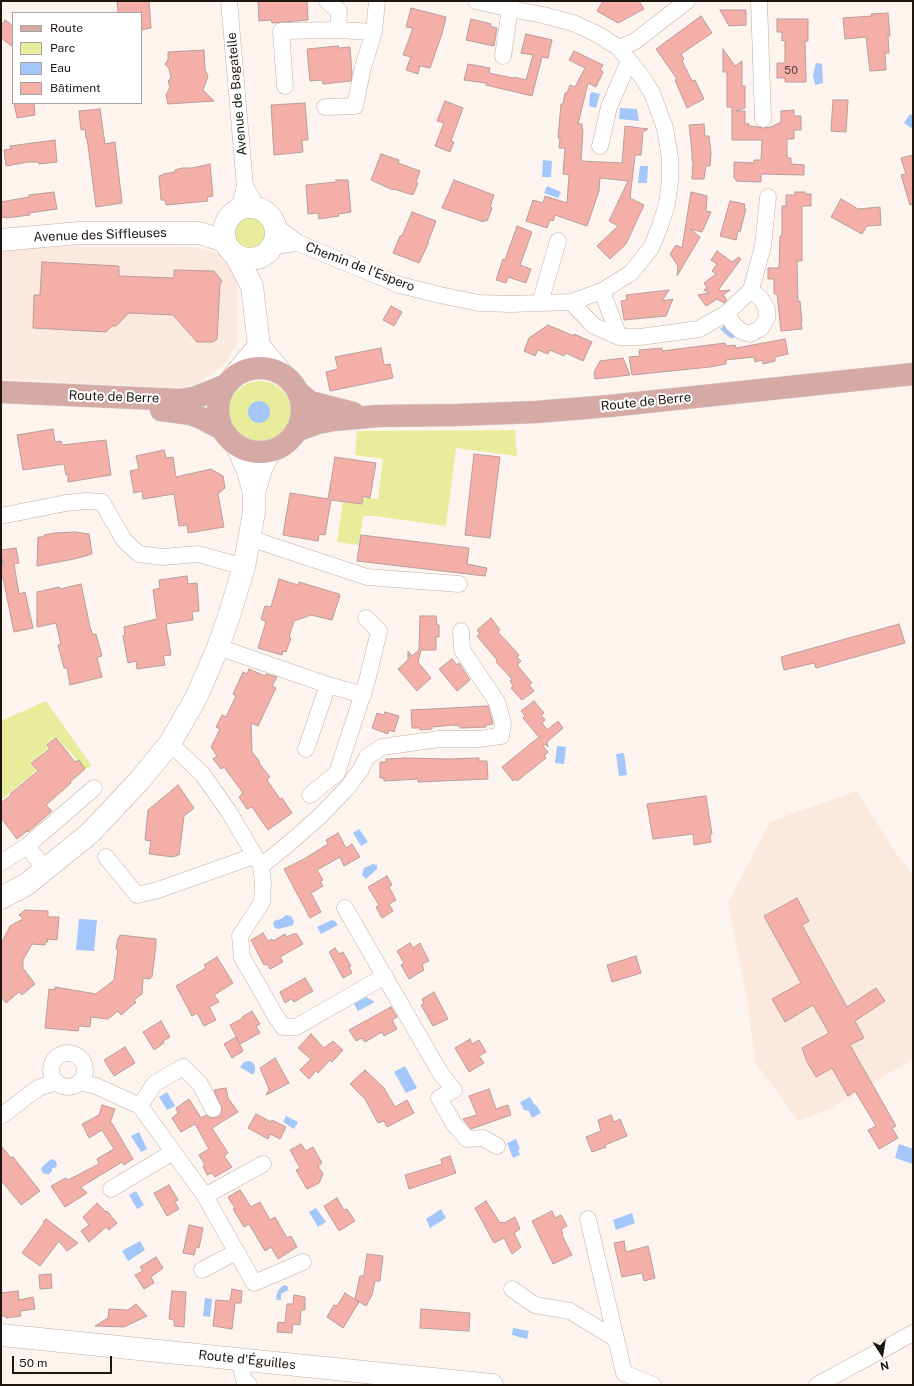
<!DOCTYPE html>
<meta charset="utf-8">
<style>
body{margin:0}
#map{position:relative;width:914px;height:1386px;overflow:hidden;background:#fef4ef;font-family:"Public Sans",sans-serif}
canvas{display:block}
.frame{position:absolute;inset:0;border:2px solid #1e1611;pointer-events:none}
.legend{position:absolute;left:12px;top:12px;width:130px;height:92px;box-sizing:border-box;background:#fff;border:1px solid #a5a2a0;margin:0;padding:5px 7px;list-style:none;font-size:12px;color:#1e1611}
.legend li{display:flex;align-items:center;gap:8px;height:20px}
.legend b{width:20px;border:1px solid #a5a2a0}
.north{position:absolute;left:862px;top:1334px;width:40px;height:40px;-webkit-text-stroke:3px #fff;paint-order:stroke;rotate:168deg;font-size:11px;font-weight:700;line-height:16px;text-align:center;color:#1e1611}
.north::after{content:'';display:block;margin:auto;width:14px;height:18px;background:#1e1611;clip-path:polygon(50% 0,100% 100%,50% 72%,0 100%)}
.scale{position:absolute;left:12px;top:1356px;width:100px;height:18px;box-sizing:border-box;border:2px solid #1e1611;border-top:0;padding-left:5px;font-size:12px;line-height:14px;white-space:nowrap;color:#1e1611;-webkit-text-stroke:3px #fff;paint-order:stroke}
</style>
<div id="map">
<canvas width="914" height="1386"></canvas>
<div class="frame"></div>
<ul class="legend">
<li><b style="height:5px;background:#d6aaa4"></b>Route</li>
<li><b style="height:11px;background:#e8ed9c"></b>Parc</li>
<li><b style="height:11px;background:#a3c7fa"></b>Eau</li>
<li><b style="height:11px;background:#f5afa9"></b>Bâtiment</li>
</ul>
<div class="north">N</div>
<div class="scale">50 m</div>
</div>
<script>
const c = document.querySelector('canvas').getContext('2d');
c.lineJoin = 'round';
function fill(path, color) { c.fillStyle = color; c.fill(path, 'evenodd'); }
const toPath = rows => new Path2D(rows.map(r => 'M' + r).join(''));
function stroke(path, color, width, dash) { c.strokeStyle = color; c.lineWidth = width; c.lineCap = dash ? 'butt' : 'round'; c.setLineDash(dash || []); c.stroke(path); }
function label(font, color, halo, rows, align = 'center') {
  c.font = font + ' "Public Sans",sans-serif'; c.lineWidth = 4; c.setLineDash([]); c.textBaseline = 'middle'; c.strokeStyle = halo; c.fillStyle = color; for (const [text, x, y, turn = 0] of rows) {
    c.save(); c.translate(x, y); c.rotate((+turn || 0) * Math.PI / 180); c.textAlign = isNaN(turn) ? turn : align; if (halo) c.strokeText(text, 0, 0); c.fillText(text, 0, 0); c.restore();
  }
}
fill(toPath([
 [54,246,195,247,220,254,237,275,238,342,224,365,197,385,173,388,1,379,1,252],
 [856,791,897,854,913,876,913,1059,830,1109,798,1121,755,1062,747,1000,728,902,770,822]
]), '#fce9de');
fill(toPath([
 '230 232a19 19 0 1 1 38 0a19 19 0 1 1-38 0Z',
 '229 412a31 31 0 1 1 62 0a31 31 0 1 1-62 0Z',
 [515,430,517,456,456,448,446,526,375,516,363,516,359,545,337,542,343,501,362,504,363,497,378,499,383,459,355,455,357,431],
 [46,701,92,766,85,769,56,737,46,745,49,749,30,762,36,771,1,800,1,721]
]), '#e8ed9c');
fill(toPath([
 [816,63,822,64,823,83,815,85,813,75],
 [592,92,600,94,596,108,589,106,590,94],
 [620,108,637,109,639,121,619,119],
 [910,114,913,116,913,129,904,123],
 [543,160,552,161,551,177,542,177],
 [640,166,648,166,647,183,638,183],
 [547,186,561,192,558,198,544,193],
 [726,324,734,334,734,338,730,338,720,329],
 '248 412a11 11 0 1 1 22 0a11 11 0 1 1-22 0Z',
 [557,746,566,747,564,764,555,763],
 [624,753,627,775,619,776,616,754],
 [359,829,368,842,361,846,353,833],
 [373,864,377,865,377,869,366,879,362,875,364,868],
 [286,915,291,916,294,921,293,925,290,926,279,929,275,928,273,924,274,921,281,919],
 [79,919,97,920,94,951,76,950],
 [332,920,335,921,338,925,321,934,317,927],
 [366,997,375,1002,358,1011,354,1004],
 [249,1061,252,1062,255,1066,255,1071,253,1075,240,1067,244,1062],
 [405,1066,417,1088,406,1093,394,1072],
 [167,1092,175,1106,167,1110,159,1097],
 [530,1097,534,1104,537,1106,541,1113,532,1118,529,1111,524,1110,520,1102],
 [286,1116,298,1122,294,1129,283,1122],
 [139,1132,147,1149,141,1152,131,1136],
 [516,1139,520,1149,518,1150,520,1155,513,1158,507,1143],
 [899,1144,913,1149,913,1164,895,1158],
 [51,1159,56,1161,57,1166,55,1168,52,1168,52,1171,49,1174,45,1174,42,1172,41,1168],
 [136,1191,144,1205,137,1209,129,1195],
 [316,1208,326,1222,318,1227,309,1212],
 [441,1209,446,1218,430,1228,426,1219],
 [632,1213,635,1223,616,1230,613,1220],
 [140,1241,145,1250,128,1261,122,1251],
 [285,1285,288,1287,288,1290,281,1294,281,1300,277,1300,276,1297,278,1291,282,1286],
 [205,1298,212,1299,210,1317,203,1316],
 [513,1328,529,1331,527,1339,512,1335]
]), '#a3c7fa');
const building = toPath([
 [117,1,149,1,151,28,141,30,141,13,118,13,117,1],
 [258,1,307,1,308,20,272,23,271,20,259,21,258,1],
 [603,1,639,1,644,9,618,23,597,11,603,1],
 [411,8,446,17,442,34,430,68,420,66,418,74,406,70,411,57,403,55,413,28,406,27,411,8],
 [720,10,746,10,746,25,729,26,720,10],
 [888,13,890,36,888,36,889,53,885,53,886,70,870,71,866,37,845,39,843,18,872,16,871,14,888,13],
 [701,16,712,33,681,54,684,59,682,61,692,81,695,80,704,99,687,108,675,80,677,79,656,49,701,16],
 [471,19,491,24,490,26,497,28,494,46,466,40,471,19],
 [777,19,808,19,808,41,805,41,806,82,785,82,785,78,777,78,777,63,785,63,785,40,782,41,782,32,777,32,777,19],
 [5,20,13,26,13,47,1,38,1,26,5,20],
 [526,34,552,40,548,58,542,57,532,96,486,85,486,83,464,80,468,64,490,68,489,73,513,78,514,77,526,80,533,55,521,53,526,34],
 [338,46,339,48,350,47,352,73,351,81,323,84,322,80,310,81,307,49,338,46],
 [723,49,735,66,742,61,742,86,745,86,745,108,736,111,745,111,745,124,749,124,749,126,758,127,763,128,771,127,781,122,781,111,794,110,794,116,801,116,801,130,794,130,794,139,787,139,787,158,791,158,791,164,804,165,804,175,761,174,761,182,736,181,736,179,734,178,734,162,754,163,754,160,761,160,762,140,732,140,732,107,727,107,727,72,723,72,723,49],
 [204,50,205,69,208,77,203,90,214,101,168,104,166,95,170,87,168,81,171,78,169,68,165,64,168,60,168,52,204,50],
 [574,51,603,65,600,70,603,72,596,87,588,83,578,124,582,124,582,129,583,129,581,161,622,163,625,126,648,129,643,132,641,155,635,155,630,198,644,205,626,244,610,259,597,246,618,226,609,221,628,181,600,178,599,191,587,226,555,215,553,221,550,220,547,228,526,221,533,200,543,203,545,196,567,203,569,175,563,174,565,148,559,148,560,138,558,138,561,104,563,104,565,93,567,93,570,85,575,87,585,68,569,60,574,51],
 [833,100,848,100,846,132,831,131,833,100],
 [445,101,463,108,451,141,454,142,450,152,435,146,444,123,437,121,445,101],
 [14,103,34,103,35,115,17,118,14,103],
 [305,103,308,140,302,140,303,152,274,155,271,105,305,103],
 [100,109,105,144,115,142,122,203,96,207,87,138,86,138,85,129,81,130,79,111,100,109],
 [704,124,705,136,709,136,711,153,710,166,706,166,704,179,692,179,693,161,692,161,692,152,689,125,704,124],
 [55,140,57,162,39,164,38,162,29,162,6,166,4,150,11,149,10,146,55,140],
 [381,154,399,160,398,163,420,171,416,182,418,183,413,195,394,189,393,190,371,180,381,154],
 [913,155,913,205,910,205,901,175,906,174,901,158,913,155],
 [210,164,213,196,207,197,208,201,166,205,165,200,161,200,159,176,163,175,163,174,175,172,175,170,182,168,192,168,210,164],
 [336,180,348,180,351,212,338,214,339,216,319,219,318,213,308,214,306,185,336,182,336,180],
 [454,180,494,195,490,207,492,208,487,221,484,220,484,222,442,208,454,180],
 [54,192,57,209,29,213,30,215,6,218,6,217,1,218,1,202,29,197,29,195,54,192],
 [691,192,707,196,706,211,711,212,702,232,690,229,700,237,677,276,678,266,670,254,676,245,682,248,691,192],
 [795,192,805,192,805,194,811,194,811,206,802,206,802,261,797,261,798,302,800,301,802,321,801,321,802,329,781,331,777,294,774,294,774,279,768,279,768,268,779,268,780,236,782,236,782,206,786,206,786,195,795,195,795,192],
 [841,199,858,209,880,207,881,225,867,226,862,234,831,217,841,199],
 [730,201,745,204,744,209,746,209,740,232,738,231,736,240,720,236,730,201],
 [412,212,436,221,428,242,429,242,419,263,393,253,400,236,402,236,412,212],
 [517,226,532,232,520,265,531,269,526,283,508,277,506,283,496,280,503,259,505,260,517,226],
 [717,251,732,262,739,257,741,259,719,289,720,291,730,290,723,295,727,300,724,303,717,299,706,306,698,295,709,293,704,290,707,288,704,283,716,274,712,271,717,264,711,260,717,251],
 [42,262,119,266,119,276,174,278,174,270,214,271,222,281,220,284,217,339,213,342,197,342,173,315,129,313,116,326,112,326,106,332,33,328,34,295,40,295,42,262],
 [669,290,662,301,673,299,666,316,624,320,621,301,627,300,626,295,669,290],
 [391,306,402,312,394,326,383,320,391,306],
 [548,325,574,336,574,334,592,342,583,361,566,353,564,356,550,350,548,354,538,350,535,356,524,351,529,338,548,325],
 [785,339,788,354,775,357,775,361,763,364,762,360,755,362,754,357,726,360,726,364,710,367,632,375,629,357,640,356,639,350,662,348,662,351,725,343,726,346,735,345,736,348,785,339],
 [381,348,384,365,390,364,393,378,330,391,326,372,338,369,335,357,381,348],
 [623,358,630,375,595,379,594,372,600,361,623,358],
 [53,429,55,442,61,441,62,445,106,440,111,475,68,482,68,474,66,475,64,464,23,470,17,435,53,429],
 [164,450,166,458,173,457,176,477,211,469,223,476,225,488,218,494,224,527,188,533,187,525,179,526,174,494,143,499,142,491,134,493,130,471,139,469,136,456,164,450],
 [474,454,500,457,490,538,465,535,474,454],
 [335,457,376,463,370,498,363,496,362,504,331,500,325,535,319,534,318,541,283,535,290,493,328,499,335,457],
 [75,532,89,534,92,554,74,559,37,566,38,537,44,537,44,535,55,533,75,532],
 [361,535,469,548,467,564,487,568,485,576,357,561,361,535],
 [16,548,19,563,14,564,19,594,25,592,33,628,14,632,3,578,1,578,1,566,3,565,1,550,16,548],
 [187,576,188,584,197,583,199,611,192,612,193,620,166,624,171,655,163,656,165,665,137,669,136,661,128,663,123,636,125,635,124,627,157,619,153,590,160,588,159,580,187,576],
 [279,579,298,585,299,582,339,594,340,596,332,620,311,615,294,621,289,637,291,638,286,652,283,651,282,655,258,648,266,622,261,619,265,606,271,607,279,579],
 [81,584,90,627,93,635,96,634,102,656,97,657,102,677,70,685,67,668,64,668,58,645,61,645,56,623,37,627,37,592,59,587,60,589,81,584],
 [420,616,436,616,437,625,439,625,439,637,436,637,436,650,421,650,418,662,431,678,417,691,398,669,408,660,408,651,412,656,419,650,420,616],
 [491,618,500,630,498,632,519,655,517,657,521,661,517,665,532,683,529,685,534,691,522,700,511,688,513,686,510,681,512,679,496,662,497,660,477,636,480,634,477,630,491,618],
 [899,624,905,643,816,668,814,663,784,670,781,657,899,624],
 [452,659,457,665,459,663,470,680,457,691,439,669,452,659],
 [249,669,265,676,266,674,277,677,272,686,276,688,258,726,251,723,252,752,260,762,259,763,270,777,267,780,280,799,282,798,292,813,268,830,252,807,247,809,239,797,243,793,224,767,221,769,213,759,217,756,211,747,220,729,216,727,222,715,226,717,236,696,233,694,243,672,247,674,249,669],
 [534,701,544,713,541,715,545,720,542,723,546,728,547,730,558,721,563,728,547,742,548,747,545,744,543,746,548,752,544,756,546,758,517,781,516,779,513,781,502,767,539,737,523,718,525,716,521,711,534,701],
 [488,706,493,724,486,725,486,727,460,728,460,726,453,725,432,727,432,729,420,730,420,728,412,728,411,710,488,706],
 [385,712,399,716,394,732,389,730,388,734,372,728,377,713,384,715,385,712],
 [56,738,75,762,79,760,85,769,70,782,71,783,46,805,52,811,28,832,27,831,17,839,1,818,1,803,11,795,10,794,38,771,31,763,50,749,47,745,56,738],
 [405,758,449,759,479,758,479,761,487,761,488,779,418,782,418,779,384,781,384,778,380,778,380,762,386,762,386,759,405,758],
 [178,785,194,808,184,816,179,855,177,854,177,856,174,856,174,857,149,854,151,841,145,840,148,810,178,785],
 [706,796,712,834,710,835,711,842,694,845,693,834,653,839,647,804,706,796],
 [338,833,346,848,352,844,360,857,344,866,340,857,317,870,323,880,320,881,323,886,311,893,321,912,310,918,284,869,304,859,328,844,326,840,338,833],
 [387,876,392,885,389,887,396,900,389,904,393,911,382,918,376,907,379,905,368,887,387,876],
 [797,898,809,921,802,925,847,1007,876,988,885,1001,855,1021,864,1038,850,1045,896,1126,892,1128,898,1138,879,1149,868,1130,876,1126,855,1091,848,1096,832,1068,816,1077,807,1062,802,1048,829,1033,813,1005,785,1022,772,999,801,983,764,916,797,898],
 [25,910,48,911,48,917,59,917,57,940,47,939,48,942,45,942,45,945,32,944,23,960,23,968,35,984,22,995,19,992,6,1003,1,996,1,944,10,926,23,919,19,915,25,910],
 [263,933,268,941,272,939,273,941,285,934,287,937,293,934,297,934,303,944,280,957,283,962,270,969,267,964,264,965,251,940,263,933],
 [120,935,156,939,156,946,152,977,150,977,150,979,143,978,142,994,134,1000,136,1002,121,1015,118,1011,108,1019,91,1017,90,1027,79,1026,78,1031,45,1028,49,989,55,990,55,987,96,994,114,980,118,949,116,949,118,938,119,938,120,935],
 [410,943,413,948,420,943,429,961,422,964,424,970,409,979,401,965,404,963,397,951,410,943],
 [335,948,339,954,343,952,351,966,349,967,352,973,343,978,329,952,335,948],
 [636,956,641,973,612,982,607,965,636,956],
 [217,957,233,983,214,995,219,1002,209,1007,216,1020,204,1026,197,1013,192,1016,176,986,206,968,204,965,217,957],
 [305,978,313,991,294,1002,291,999,285,1003,280,992,305,978],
 [434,992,448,1019,433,1026,421,1005,424,1004,422,999,434,992],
 [391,1007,397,1017,392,1020,397,1029,384,1036,382,1032,365,1042,362,1038,356,1041,349,1030,391,1007],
 [252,1011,260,1024,256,1026,260,1033,240,1044,230,1025,243,1018,242,1017,252,1011],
 [161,1021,170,1037,163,1041,164,1043,154,1050,143,1032,161,1021],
 [311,1034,324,1048,333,1041,343,1050,332,1062,330,1060,318,1073,316,1071,309,1079,300,1070,311,1059,298,1048,311,1034],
 [236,1037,243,1051,232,1058,224,1044,236,1037],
 [470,1039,472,1044,479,1040,486,1052,479,1056,484,1063,469,1072,455,1048,470,1039],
 [125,1047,135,1063,114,1076,104,1060,125,1047],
 [275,1058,289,1083,266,1095,270,1088,269,1089,260,1068,275,1058],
 [365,1070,384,1088,395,1107,407,1100,414,1113,387,1127,384,1121,378,1123,365,1099,350,1084,365,1070],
 [226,1088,228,1098,238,1112,212,1128,228,1153,224,1156,232,1167,215,1177,212,1173,207,1175,203,1166,205,1165,199,1155,209,1149,195,1124,181,1132,172,1118,178,1113,176,1108,189,1099,201,1118,206,1115,212,1118,218,1117,221,1114,222,1109,214,1090,226,1088],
 [489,1089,496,1109,508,1105,511,1115,471,1129,463,1119,477,1115,469,1096,489,1089],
 [102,1105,115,1109,110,1123,112,1123,133,1159,124,1165,122,1162,81,1187,87,1193,65,1207,51,1186,66,1178,68,1180,99,1164,97,1159,114,1149,102,1130,89,1138,82,1124,99,1115,102,1105],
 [256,1114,271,1122,272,1120,286,1127,280,1139,270,1134,268,1139,248,1128,256,1114],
 [611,1115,614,1122,620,1119,627,1136,605,1145,606,1147,592,1152,586,1137,601,1131,598,1120,611,1115],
 [301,1144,306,1151,313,1147,322,1163,318,1166,323,1174,319,1183,307,1189,296,1170,300,1168,290,1150,301,1144],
 [1,1146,11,1158,13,1157,40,1191,21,1205,1,1180,1,1146],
 [450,1156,456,1173,409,1189,405,1175,442,1164,441,1159,450,1156],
 [169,1185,178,1200,175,1202,179,1209,167,1216,154,1193,169,1185],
 [240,1190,251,1207,260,1202,270,1220,275,1217,287,1238,291,1236,297,1247,278,1259,271,1247,265,1251,249,1224,244,1227,233,1209,235,1208,228,1197,240,1190],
 [337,1198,344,1210,347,1209,355,1221,339,1231,324,1206,337,1198],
 [486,1201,500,1223,503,1222,504,1223,515,1217,520,1229,514,1233,521,1247,512,1254,504,1238,494,1243,475,1208,486,1201],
 [97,1203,106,1212,107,1211,117,1223,109,1230,106,1227,89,1242,81,1231,89,1225,83,1217,97,1203],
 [552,1211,555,1218,561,1215,567,1226,561,1229,563,1234,562,1235,572,1255,553,1264,532,1221,552,1211],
 [46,1219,78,1243,67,1251,59,1241,40,1266,22,1253,44,1223,43,1222,46,1219],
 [189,1225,203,1228,199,1248,196,1247,194,1255,183,1253,189,1225],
 [624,1241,626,1252,648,1246,655,1278,644,1281,642,1273,622,1277,614,1243,624,1241],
 [367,1254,383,1256,380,1281,375,1281,372,1295,366,1306,355,1299,360,1276,364,1276,367,1254],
 [156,1257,163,1268,151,1277,154,1283,144,1289,135,1275,143,1271,140,1267,156,1257],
 [51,1274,52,1288,40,1289,39,1275,51,1274],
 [232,1289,242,1291,241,1303,235,1303,232,1329,213,1326,216,1300,230,1301,232,1289],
 [18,1291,19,1300,33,1297,35,1309,20,1311,21,1316,6,1318,6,1316,1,1316,1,1293,18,1291],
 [172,1291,186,1292,184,1327,174,1326,174,1320,169,1319,172,1291],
 [345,1293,359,1302,343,1328,327,1317,334,1305,337,1306,345,1293],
 [294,1295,305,1297,305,1310,301,1310,300,1325,293,1324,292,1333,277,1332,278,1322,285,1323,287,1304,293,1304,294,1295],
 [136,1304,147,1316,124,1327,95,1326,108,1318,109,1309,128,1310,136,1304],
 [421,1309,470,1313,469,1331,420,1328,421,1309]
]);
fill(building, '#f5afa9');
stroke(building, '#b89d9b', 1);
const street = toPath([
 [229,1,245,186,239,209],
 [327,1,339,11,338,30],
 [759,1,763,119],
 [374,32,377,1],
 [619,48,634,42,687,1],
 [503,56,511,1],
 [285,86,281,31,338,30,374,32,363,67,355,106,325,107],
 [600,146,609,107,629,61],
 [245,186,257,207],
 [276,226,298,243,400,285,440,295,479,303,510,304,571,302,602,291,631,273,651,248,660,226,667,204,670,180,670,158,665,128,652,93,642,77,619,48,597,34,573,23,543,15,511,9,476,1],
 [273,246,298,243],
 [602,291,619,337],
 [571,302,594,326,619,337,640,337,699,329,727,313,751,290,763,246,768,197],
 [540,303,558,241],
 [727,313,733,324,741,331,750,334,761,328,767,318,767,309,761,299,751,290],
 [1,516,66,503,86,501,102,502,124,540,139,554,163,557,198,554,244,567],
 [249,538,367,577,459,584],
 [218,647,328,685,306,749],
 [328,685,363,695],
 [170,743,203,775,229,812,261,866,286,846,319,817,348,787,361,769,367,757,382,747,439,739,478,739,501,736,503,723,497,702,462,650,461,631],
 [310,795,337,773,367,681,379,631,366,618],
 [27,846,45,869],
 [106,857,137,895,158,890,254,856],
 [1,863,27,846,94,788],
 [261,866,263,883,262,902,240,936,242,957,275,1015,283,1027,296,1027,385,976],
 [345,908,441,1074,454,1090,439,1098,454,1124,467,1139,483,1138,497,1146],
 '51 1070a17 17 0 1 1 34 0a17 17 0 1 1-34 0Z',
 [80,1082,96,1086,140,1106,205,1196,254,1283,303,1262],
 [140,1106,154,1084,183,1067,200,1084,213,1109],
 [1,1116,38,1088,56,1082],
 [111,1189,173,1152],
 [205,1196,263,1164],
 [588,1219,624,1373,653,1385],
 [202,1270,236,1252],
 [512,1289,535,1305,570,1311,616,1339],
 [239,1359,244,1380,249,1385],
 [817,1385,913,1333]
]);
const secondary = toPath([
 '224 233a26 26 0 1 1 52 0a26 26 0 1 1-52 0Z',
 [1,240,79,233,199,233,225,241],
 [236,256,252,286,259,346,283,375],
 [233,377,259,346],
 [254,493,261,469,270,451],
 [1,898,27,884,90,833,140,780,170,743,196,698,218,647,229,616,244,567,254,512,254,493,248,471,237,446],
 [1,1335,492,1385]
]);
const primary = toPath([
 '218 410a42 42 0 1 1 84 0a42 42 0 1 1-84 0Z',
 [1,392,180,400,194,398,224,386],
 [299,393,310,402,353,413],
 [161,410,191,414,201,418,222,429],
 [296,431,318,423,334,420,378,416,457,415,536,412,609,406,913,374]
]);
stroke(street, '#c4ada0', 17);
stroke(secondary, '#c4ada0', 23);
stroke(primary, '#d6d5d4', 23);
stroke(street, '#fff', 16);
stroke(secondary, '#fff', 22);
stroke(primary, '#d6aaa4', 22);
label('11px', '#543c37', null, [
 ["50",791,71]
]);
label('13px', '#1e1611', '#fff', [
 ["Avenue de Bagatelle",237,94,-95],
 ["Avenue des Siffleuses",100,235,-2],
 ["Chemin de l'Espero",360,267,21],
 ["Route de Berre",114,397,2],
 ["Route de Berre",646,402,-6],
 ["Route d'Éguilles",247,1360,6]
]);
</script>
